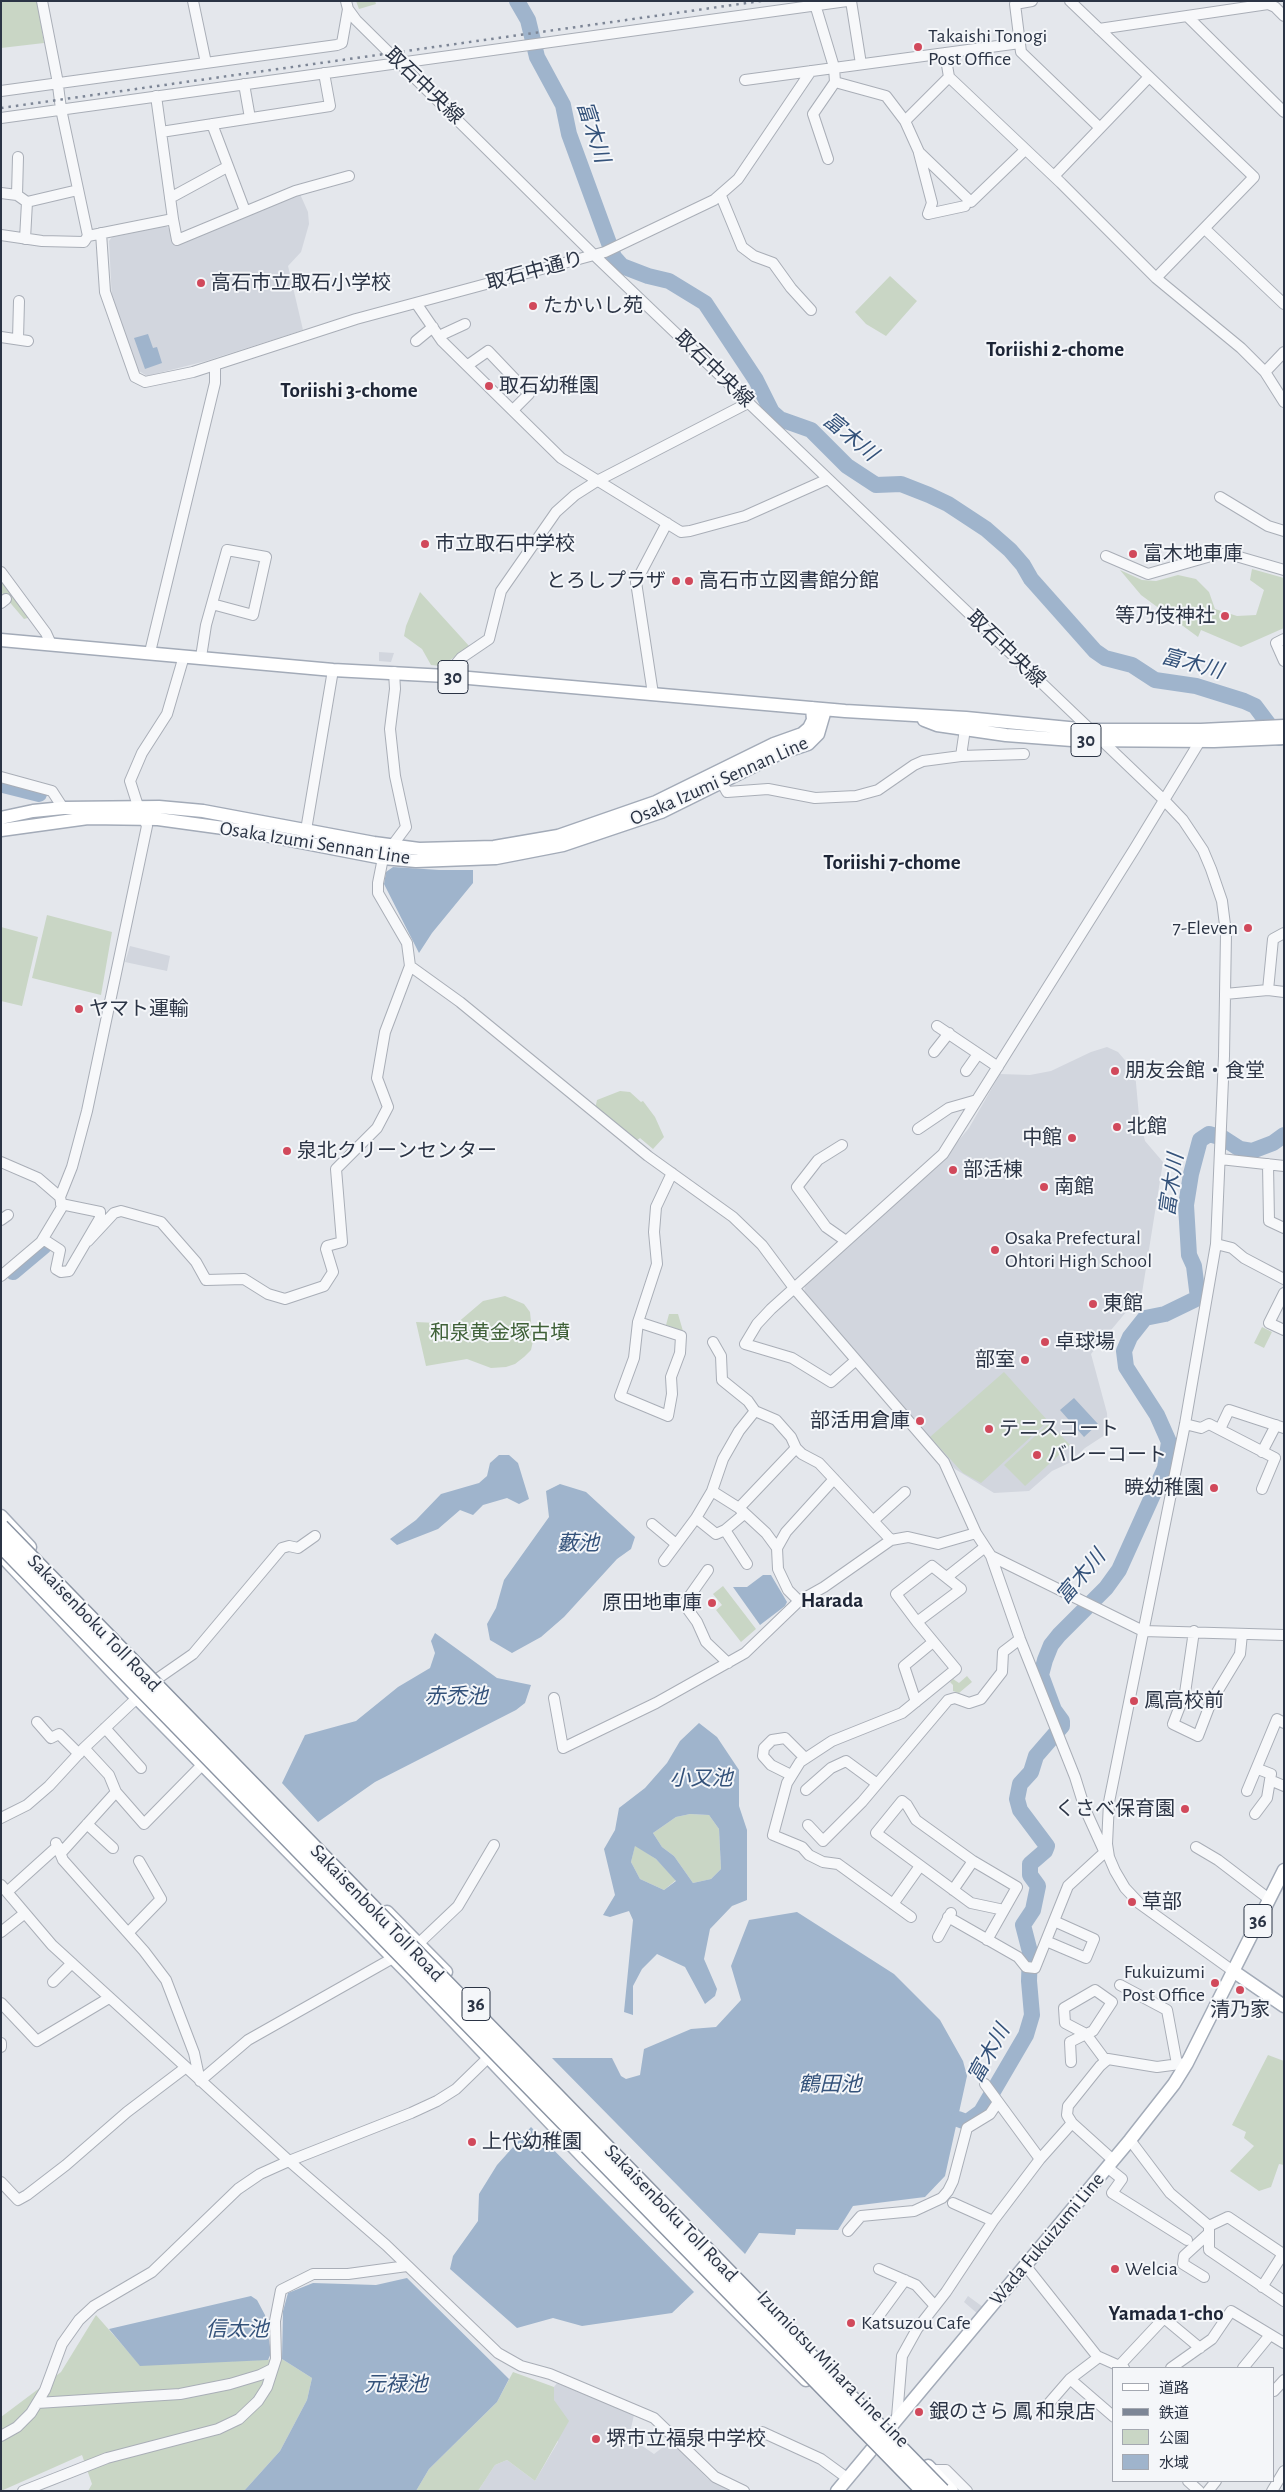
<!DOCTYPE html>
<meta charset="utf-8">
<style>
body{margin:0}
#map{position:relative;width:1285px;height:2492px;overflow:hidden;background:#e4e7ec;font-family:"Alegreya Sans","Noto Sans JP",sans-serif}
canvas{display:block}
.frame{position:absolute;inset:0;border:2px solid #2b3445;pointer-events:none}
.legend{position:absolute;left:1112px;top:2367px;width:162px;height:115px;box-sizing:border-box;background:#f4f6f9;border:1px solid #a4a8b1;margin:0;padding:6px 9px;list-style:none;font-size:15px;color:#2b3445}
.legend li{display:flex;align-items:center;gap:10px;height:25px}
.legend b{width:25px;border:1px solid #a4a8b1}
</style>
<div id="map">
<canvas width="1285" height="2492"></canvas>
<div class="frame"></div>
<ul class="legend">
<li><b style="height:6px;background:#fff"></b>道路</li>
<li><b style="height:6px;background:#7d8696"></b>鉄道</li>
<li><b style="height:14px;background:#c9d6c5"></b>公園</li>
<li><b style="height:14px;background:#9fb4cc"></b>水域</li>
</ul>
</div>
<script>
const c = document.querySelector('canvas').getContext('2d');
c.lineJoin = 'round';
function fill(path, color) { c.fillStyle = color; c.fill(path, 'evenodd'); }
const toPath = rows => new Path2D(rows.map(r => 'M' + r).join(''));
function stroke(path, color, width, dash) { c.strokeStyle = color; c.lineWidth = width; c.lineCap = dash ? 'butt' : 'round'; c.setLineDash(dash || []); c.stroke(path); }
function label(font, color, halo, rows, align = 'center') {
  c.font = font + ' "Alegreya Sans","Noto Sans JP",sans-serif'; c.lineWidth = 4; c.setLineDash([]); c.textBaseline = 'middle'; c.strokeStyle = halo; c.fillStyle = color; for (const [text, x, y, turn = 0] of rows) {
    c.save(); c.translate(x, y); c.rotate((+turn || 0) * Math.PI / 180); c.textAlign = isNaN(turn) ? turn : align; if (halo) c.strokeText(text, 0, 0); c.fillText(text, 0, 0); c.restore();
  }
}
fill(toPath([
 [300,194,308,212,309,224,301,252,288,266,303,330,206,361,147,376,139,371,112,300,109,241,112,237,166,226,170,229,173,240],
 [379,652,394,653,391,662,379,661],
 [130,946,170,956,167,971,125,962],
 [1107,1047,1118,1052,1135,1072,1139,1116,1145,1141,1163,1162,1142,1293,1091,1354,1107,1413,1108,1433,1085,1448,1069,1463,1052,1471,1029,1491,994,1493,955,1469,943,1455,804,1298,805,1282,948,1157,949,1152,969,1128,1000,1074,1030,1075,1051,1071,1091,1052],
 [968,2296,983,2307,978,2314,964,2302],
 [557,2383,634,2415,629,2437,654,2454,671,2441,708,2479,731,2491,478,2491,495,2465,507,2460,535,2481,558,2442,554,2400,554,2387]
]), '#d2d6de');
fill(toPath([
 [1,1,37,1,44,43,1,48],
 [356,1,375,1,376,4,359,9],
 [890,276,917,301,886,336,866,324,855,312],
 [1252,569,1284,578,1284,628,1241,647,1201,630,1198,637,1141,595,1120,570,1142,580,1156,581,1178,575,1196,579,1209,592,1215,609,1237,616,1256,615,1264,590,1250,580],
 [1,578,31,617,24,619,1,592],
 [420,592,470,647,441,666,431,665,422,649,404,636,406,626],
 [47,915,112,932,101,995,32,978],
 [1,927,38,937,22,1006,1,1001],
 [620,1091,630,1092,641,1102,643,1101,655,1117,664,1137,653,1149,640,1138,636,1141,595,1109,597,1100],
 [505,1296,524,1304,530,1312,533,1341,531,1350,524,1357,515,1364,506,1367,491,1368,467,1359,426,1366,416,1322,456,1324,483,1301],
 [669,1314,678,1314,683,1331,666,1325],
 [1262,1327,1272,1332,1264,1348,1254,1343],
 [1004,1372,1048,1421,981,1483,963,1473,930,1437],
 [1049,1423,1070,1445,1025,1486,1004,1465],
 [723,1586,756,1629,741,1642,716,1610,722,1605,713,1594],
 [967,1676,972,1682,959,1693,953,1691,953,1685,950,1682,953,1679,959,1683],
 [690,1814,709,1815,719,1829,721,1869,711,1879,693,1883,674,1856,662,1847,653,1833,676,1817],
 [635,1845,656,1859,676,1880,664,1890,640,1879,631,1862],
 [1268,2055,1284,2061,1284,2165,1279,2164,1271,2187,1259,2191,1230,2171,1254,2146,1244,2138,1246,2132,1232,2125],
 [96,2315,140,2365,282,2359,312,2378,307,2400,280,2451,244,2491,88,2491,92,2484,82,2455,1,2491,1,2417,61,2372],
 [513,2372,554,2387,554,2400,569,2421,535,2481,507,2460,495,2465,478,2491,416,2491,429,2469,497,2402]
]), '#c9d6c5');
fill(toPath([
 [148,334,153,348,157,347,162,363,145,369,134,338],
 [393,867,439,870,473,870,473,883,432,933,419,953,384,884,386,872],
 [1074,1398,1098,1424,1084,1437,1060,1410],
 [499,1455,509,1455,518,1463,529,1499,519,1504,507,1498,483,1505,473,1515,460,1510,438,1529,397,1545,390,1539,416,1520,441,1494,479,1483,487,1476,490,1463],
 [560,1484,586,1492,635,1537,631,1549,617,1559,564,1617,541,1637,512,1653,490,1640,487,1624,496,1608,504,1580,549,1517,546,1491],
 [763,1575,771,1575,787,1602,785,1606,760,1625,733,1587,747,1587],
 [435,1633,497,1678,531,1685,525,1703,516,1710,375,1782,318,1822,282,1783,305,1735,356,1721,398,1687,430,1668,435,1653,431,1641],
 [699,1723,717,1737,739,1770,739,1806,747,1830,747,1900,732,1906,710,1929,704,1959,717,1989,715,1996,705,2004,685,1967,657,1954,642,1969,633,1986,633,2015,624,2012,633,1920,629,1911,610,1917,603,1915,615,1895,604,1849,615,1830,619,1808,645,1788,667,1763,680,1741],
 [690,1814,709,1815,719,1829,721,1869,711,1879,693,1883,674,1856,662,1847,653,1833,676,1817],
 [635,1846,656,1859,676,1881,664,1890,640,1879,631,1862],
 [797,1912,894,1974,940,2020,963,2061,967,2076,945,2176,925,2197,853,2206,838,2230,796,2229,795,2235,759,2233,745,2254,552,2058,612,2058,621,2076,626,2079,640,2075,644,2049,691,2029,716,2027,741,2000,731,1966,749,1920],
 [531,2127,694,2292,672,2313,582,2326,553,2318,517,2328,450,2269,453,2256,478,2221,479,2194,497,2165],
 [407,2278,509,2379,497,2402,429,2469,416,2491,244,2491,280,2451,307,2400,312,2378,282,2359,283,2311,288,2293,313,2283,376,2285],
 [251,2296,257,2300,265,2315,271,2353,268,2360,140,2366,109,2329]
]), '#9fb4cc');
stroke(toPath([
 [517,1,528,20,537,57,563,105,569,134,614,257,622,266,648,276,669,281,705,303,756,380,772,412,780,419,811,430,847,466,876,485,901,484,929,495,948,504,986,529,1010,550,1023,565,1031,579,1095,651,1105,658,1132,665,1155,680,1196,686,1244,701,1255,706,1279,738],
 [3,785,39,794],
 [13,1272,44,1246],
 [958,2119,966,2122,970,2120,981,2112,1026,2035,1032,2015,1029,1981,1030,1952,1023,1925,1033,1910,1038,1886,1030,1875,1030,1864,1045,1851,1047,1846,1020,1810,1017,1799,1020,1784,1031,1772,1036,1756,1062,1726,1062,1721,1054,1710,1041,1675,1045,1660,1051,1645,1059,1635,1106,1588,1119,1570,1165,1468,1169,1442,1157,1415,1126,1367,1124,1351,1130,1337,1145,1318,1165,1314,1198,1298,1194,1266,1189,1255,1186,1205,1191,1174,1200,1140,1209,1134,1223,1138,1240,1149,1252,1151,1273,1143,1284,1135]
]), '#9fb4cc', 16);
const minor = toPath([
 [42,1,57,78,61,109,88,236],
 [193,1,206,63],
 [346,1,348,9,356,20,594,255,1163,799,1183,820,1203,850,1211,869,1222,901,1226,933,1224,1056,1216,1244,1185,1424,1109,1802,1107,1844,1109,1857,1115,1871,1125,1888,1140,1904,1233,1971],
 [814,1,834,67,835,82,886,96,905,121,919,152,971,202,1025,150],
 [851,1,861,64],
 [1032,1,1015,4,1021,52,1099,127],
 [1070,1,1254,177,1156,278],
 [1187,16,1284,112],
 [1099,29,1268,4,1275,7,1284,16],
 [945,53,949,77,1061,183,1156,278,1241,348,1265,372,1284,402],
 [745,80,1020,43],
 [244,84,250,118],
 [1,91,337,45,342,43,348,9],
 [1,118,847,1],
 [905,121,949,77],
 [212,124,245,211],
 [161,132,330,106,324,73],
 [919,153,932,203,928,214],
 [828,159,813,114,835,82],
 [1054,176,1149,77],
 [1,193,17,195,18,157],
 [17,195,27,202,78,190],
 [721,196,742,247,754,256,773,263,791,288,811,310],
 [170,198,227,167],
 [928,214,965,206],
 [173,219,177,240,295,191,349,176],
 [1205,229,1284,304],
 [101,233,105,292,135,377,145,382,193,372,356,319,605,252,714,200,738,179,811,71],
 [1,235,42,241,84,242,88,236,173,219,156,96],
 [25,239,27,202],
 [416,303,442,341,561,458,681,532,690,531,745,516,828,479],
 [439,336,465,324],
 [1,337,28,341],
 [18,339,19,301],
 [416,341,433,327],
 [468,365,488,351,529,394,513,410],
 [1265,372,1284,352],
 [1220,497,1268,526,1284,531],
 [1106,556,1148,574,1218,554,1229,554,1284,570],
 [1,572,46,633,51,644],
 [1,603,6,599],
 [1284,639,1276,643,1284,661],
 [150,652,215,383,215,365],
 [201,657,206,625,227,550,266,557,253,615,212,604],
 [446,676,461,658,489,639,501,591,556,512,575,495,597,481,748,403],
 [653,694,636,582,667,523],
 [961,756,966,722],
 [1,777,52,791,63,808],
 [722,783,727,792,768,789,815,798,856,796,878,790,914,765,923,761,961,756,1024,754],
 [305,836,333,670],
 [410,966,460,1002,648,1156,733,1217,762,1245,794,1288,944,1462,976,1533,991,1556,1020,1639,1075,1777,1085,1809,1105,1853],
 [1268,990,1273,939,1284,933],
 [1225,994,1268,990,1284,992],
 [937,1026,998,1067],
 [934,1052,949,1033],
 [966,1071,978,1054],
 [918,1129,949,1108,977,1100],
 [842,1145,818,1160,797,1187,826,1227,846,1241],
 [1220,1159,1284,1166],
 [1,1162,38,1178,60,1197,62,1207,41,1242,1,1276],
 [1268,1164,1269,1221,1284,1228],
 [60,1197,72,1167,87,1111,147,826,138,806,130,781,142,753,167,714,184,656],
 [1,1220,8,1215],
 [43,1239,60,1250,56,1269,61,1272,69,1271,100,1218,100,1212,61,1204],
 [88,1241,114,1213,121,1211,161,1222,196,1262,206,1280,244,1279,268,1294,285,1299,324,1286,333,1272,326,1249,327,1246,342,1242,336,1169,377,1128,388,1107,377,1078,385,1032,410,966,407,943,378,893,378,883,383,858,406,827,395,776,390,729,395,689,394,672],
 [1216,1244,1232,1248,1244,1258,1284,1279],
 [1284,1293,1269,1323,1284,1330],
 [638,1322,681,1336,680,1353,671,1377,672,1394,668,1416,620,1396,634,1358,638,1322,657,1264,654,1232,656,1207,672,1173],
 [713,1342,721,1356,722,1380,748,1401,755,1411,776,1420,791,1437,796,1448,802,1454,819,1463,891,1540],
 [855,1361,831,1382,792,1358,745,1344,757,1324,771,1309,943,1154,1135,848,1200,741,1201,736],
 [1185,1424,1201,1428,1209,1424,1275,1458,1262,1489],
 [1220,1429,1229,1410,1284,1428],
 [1262,1452,1276,1425],
 [712,1491,739,1508,766,1533,777,1548,778,1569,788,1590,799,1601],
 [739,1508,796,1448],
 [696,1518,716,1534,725,1530,744,1514],
 [874,1520,905,1492],
 [652,1524,676,1544],
 [725,1530,747,1564],
 [777,1548,786,1532,834,1479],
 [991,1556,1143,1631,1284,1635],
 [664,1561,696,1518,712,1491,723,1459,739,1431,755,1411],
 [708,1570,684,1604,697,1622,706,1642,728,1663],
 [947,1577,985,1547],
 [1194,1631,1185,1693,1173,1724,1198,1736,1211,1702,1240,1654,1242,1634],
 [554,1698,563,1748,656,1703,745,1653,799,1601,824,1587,891,1540,908,1537,938,1544,976,1533],
 [916,1702,904,1666,933,1642],
 [37,1722,51,1738,59,1734,79,1754],
 [105,1728,141,1768],
 [84,1748,109,1775,116,1792,144,1824,203,1764],
 [791,1775,771,1765,763,1756,764,1748,772,1740,785,1738,805,1758],
 [1270,1780,1284,1786],
 [806,1790,831,1768,846,1761,876,1783],
 [1247,1791,1277,1719,1284,1723],
 [1255,1814,1267,1798,1271,1774,1258,1769],
 [1,1818,27,1805,49,1786,84,1748,157,1679,193,1654,282,1548,289,1546,298,1548,315,1536],
 [87,1824,113,1848],
 [808,1825,823,1841,862,1802,948,1700,955,1698,969,1703,981,1699,1002,1672,1003,1652,1020,1639],
 [56,1843,63,1860,144,1951,166,1980,194,2053,200,2081],
 [1196,1847,1218,1860,1269,1899],
 [61,1853,116,1792],
 [1,1885,52,1945,289,2161,386,2245,498,2353,521,2366,550,2374,654,2418,715,2477,744,2491],
 [953,1890,973,1861],
 [7,1892,58,1846],
 [893,1904,920,1866],
 [911,1917,838,1864,823,1862,809,1855,802,1847,773,1835,787,1783,800,1762,832,1741,902,1713,956,1669,917,1622,961,1589,932,1566,896,1594,917,1622],
 [948,1917,1018,1957,1026,1967,1035,1968,1068,1886,1105,1852],
 [1,1932,25,1913],
 [128,1933,161,1899,139,1861],
 [938,1937,951,1913],
 [987,1940,1017,1887,973,1861,916,1820,907,1805,902,1801,876,1833,971,1903,1004,1910],
 [1046,1941,1086,1958,1094,1939,1054,1921],
 [418,1944,458,1906,494,1845],
 [53,1982,72,1963],
 [1120,1985,1167,2010,1177,2064],
 [1,2003,37,2041,109,1998],
 [1,2043,1,2047],
 [1071,2062,1070,2042,1086,2034,1093,2031,1112,2002,1095,1990,1064,2008,1065,2023,1086,2034,1106,2061],
 [200,2081,248,2040,393,1958],
 [985,2084,1040,2159],
 [1072,2123,1113,2160],
 [1130,2140,1170,2193,1209,2226,1209,2250,1284,2301],
 [1107,2167,1122,2179,1112,2193,1187,2240],
 [1,2182,18,2200,27,2195,66,2165,127,2112,185,2068],
 [953,2203,993,2221],
 [1209,2226,1228,2217,1283,2254,1262,2287],
 [848,2231,861,2216,914,2211,942,2198,948,2191,953,2181,967,2128,990,2114,998,2102],
 [1025,2265,1097,2356,1124,2368],
 [879,2269,916,2285,935,2306],
 [1204,2277,1183,2264,1184,2256,1208,2234],
 [875,2321,905,2280],
 [1120,2365,1164,2318,1200,2348],
 [1171,2368,1212,2339,1231,2311,1284,2343],
 [1243,2368,1270,2335],
 [1070,2379,1114,2417],
 [1274,2391,1284,2380],
 [37,2403,180,2394,230,2384,260,2375,272,2369],
 [1044,2409,1070,2379,1099,2357],
 [897,2417,902,2356,917,2329,946,2292,993,2221,1040,2159,1072,2123,1067,2115,1068,2106,1100,2066,1108,2059,1157,2067,1187,2063],
 [762,2432,821,2459,847,2478],
 [1,2436,17,2427,31,2413,45,2390,62,2344,79,2320,94,2306,152,2272,238,2189,260,2174,289,2161,411,2113,437,2101,456,2089,494,2052],
 [932,2470,946,2470,967,2491],
 [1188,2481,1199,2491],
 [23,2491,107,2458,218,2429,239,2419,258,2401,267,2387,276,2359,275,2321,281,2290,313,2274,348,2274,407,2266],
 [1208,2491,1216,2481],
 [1272,2491,1284,2471]
]);
const major = toPath([
 [1,640,333,670,446,676,845,711,966,718,1089,730,1201,730,1284,726],
 [924,720,937,725,1006,735,1072,740,1214,741,1284,738],
 [1,818,33,811,63,808,159,807,203,811,374,843,419,849,494,847,558,836,656,802,774,744,802,734,809,728,813,720,812,708],
 [1,830,88,818,158,819,238,830,383,858,416,861,496,858,563,845,661,812,778,754,808,744,818,734,825,710],
 [1,1516,30,1547],
 [1,1555,137,1698,410,1975,586,2160,806,2380],
 [387,1912,446,1972],
 [1233,1971,1284,2006],
 [928,2466,952,2491],
 [837,2491,1130,2140,1174,2084,1187,2063,1284,1870]
]);
stroke(minor, '#a9aeb7', 12);
stroke(major, '#a3abb8', 15);
stroke(minor, '#f7f8fa', 10);
stroke(major, '#fff', 12);
stroke(toPath([
 [1,108,761,1]
]), '#7d8696', 2.5, [2.5, 5]);
const highwayBridge = toPath([
 [1,1527,942,2491],
 [1,1545,924,2491]
]);
stroke(highwayBridge, '#8b94a3', 18, []);
stroke(highwayBridge, '#fff', 15);
for (const [x, y, r, color] of [
 [918,47,5,"#d1495b"],
 [201,283,5,"#d1495b"],
 [533,306,5,"#d1495b"],
 [489,386,5,"#d1495b"],
 [425,544,5,"#d1495b"],
 [1133,554,5,"#d1495b"],
 [676,581,5,"#d1495b"],
 [689,581,5,"#d1495b"],
 [1225,616,5,"#d1495b"],
 [1248,928,5,"#d1495b"],
 [79,1009,5,"#d1495b"],
 [1115,1071,5,"#d1495b"],
 [1117,1127,5,"#d1495b"],
 [1072,1138,5,"#d1495b"],
 [287,1151,5,"#d1495b"],
 [953,1170,5,"#d1495b"],
 [1044,1187,5,"#d1495b"],
 [995,1250,5,"#d1495b"],
 [1093,1304,5,"#d1495b"],
 [1045,1342,5,"#d1495b"],
 [1025,1360,5,"#d1495b"],
 [920,1421,5,"#d1495b"],
 [989,1429,5,"#d1495b"],
 [1037,1455,5,"#d1495b"],
 [1214,1488,5,"#d1495b"],
 [712,1603,5,"#d1495b"],
 [1134,1701,5,"#d1495b"],
 [1185,1809,5,"#d1495b"],
 [1132,1902,5,"#d1495b"],
 [1215,1983,5,"#d1495b"],
 [1240,1990,5,"#d1495b"],
 [472,2142,5,"#d1495b"],
 [1115,2269,5,"#d1495b"],
 [851,2323,5,"#d1495b"],
 [919,2412,5,"#d1495b"],
 [596,2439,5,"#d1495b"]
]) { const dot = new Path2D(); dot.arc(x, y, r, 0, 2 * Math.PI); c.fillStyle = color; c.fill(dot); stroke(dot, '#f4f6f9', 2); }
for (const [x, y, w] of [
 [453,677,30],
 [1086,740,30],
 [1258,1921,28],
 [476,2004,28]
]) { const box = new Path2D(); box.roundRect(x - w / 2, y - 16.5, w, 33, 4); c.fillStyle = '#f4f6f9'; c.fill(box); stroke(box, '#2b3445', 1); }
label('bold 19px', '#2b3445', null, [
 ["30",453,677],
 ["30",1086,740],
 ["36",1258,1921],
 ["36",476,2004]
]);
label('20px', '#2b3445', '#f4f6f9', [
 ["Takaishi Tonogi",928,36],
 ["Post Office",928,59],
 ["高石市立取石小学校",211,283],
 ["たかいし苑",543,306],
 ["取石幼稚園",499,386],
 ["市立取石中学校",435,544],
 ["富木地車庫",1143,554],
 ["とろしプラザ",666,581,"right"],
 ["高石市立図書館分館",699,581],
 ["等乃伎神社",1215,616,"right"],
 ["7-Eleven",1238,928,"right"],
 ["ヤマト運輸",89,1009],
 ["朋友会館・食堂",1125,1071],
 ["北館",1127,1127],
 ["中館",1062,1138,"right"],
 ["泉北クリーンセンター",297,1151],
 ["部活棟",963,1170],
 ["南館",1054,1187],
 ["Osaka Prefectural",1005,1238],
 ["Ohtori High School",1005,1261],
 ["東館",1103,1304],
 ["卓球場",1055,1342],
 ["部室",1015,1360,"right"],
 ["部活用倉庫",910,1421,"right"],
 ["テニスコート",999,1429],
 ["バレーコート",1047,1455],
 ["暁幼稚園",1204,1488,"right"],
 ["原田地車庫",702,1603,"right"],
 ["鳳高校前",1144,1701],
 ["くさべ保育園",1175,1809,"right"],
 ["草部",1142,1902],
 ["Fukuizumi",1205,1972,"right"],
 ["Post Office",1205,1995,"right"],
 ["清乃家",1240,2010,"center"],
 ["上代幼稚園",482,2142],
 ["Welcia",1125,2269],
 ["Katsuzou Cafe",861,2323],
 ["銀のさら 鳳 和泉店",929,2412],
 ["堺市立福泉中学校",606,2439]
], 'left');
label('20px', '#2b3445', '#f4f6f9', [
 ["取石中央線",424,86,44],
 ["取石中通り",535,271,-15],
 ["取石中央線",714,369,44],
 ["取石中央線",1006,649,44],
 ["Osaka Izumi Sennan Line",719,781,-24],
 ["Osaka Izumi Sennan Line",315,843,9],
 ["Sakaisenboku Toll Road",94,1623,46],
 ["Sakaisenboku Toll Road",377,1913,46],
 ["Sakaisenboku Toll Road",671,2213,46],
 ["Wada Fukuizumi Line",1047,2239,-50],
 ["Izumiotsu Mihara Line Line",833,2369,46]
]);
label('20px', '#3f6138', '#f4f6f9', [
 ["和泉黄金塚古墳",500,1333]
]);
label('italic 21px', '#34527a', '#f4f6f9', [
 ["富木川",593,132,72],
 ["富木川",850,437,39],
 ["富木川",1192,664,15],
 ["富木川",1172,1185,-82],
 ["藪池",578,1544],
 ["富木川",1081,1577,-50],
 ["赤禿池",456,1697],
 ["小又池",701,1779],
 ["富木川",989,2054,-61],
 ["鶴田池",830,2085],
 ["信太池",237,2330],
 ["元禄池",396,2385]
]);
label('bold 21px', '#1d2536', '#f4f6f9', [
 ["Toriishi 2-chome",1055,350],
 ["Toriishi 3-chome",349,391],
 ["Toriishi 7-chome",892,863],
 ["Harada",832,1601],
 ["Yamada 1-cho",1166,2314]
]);
</script>
